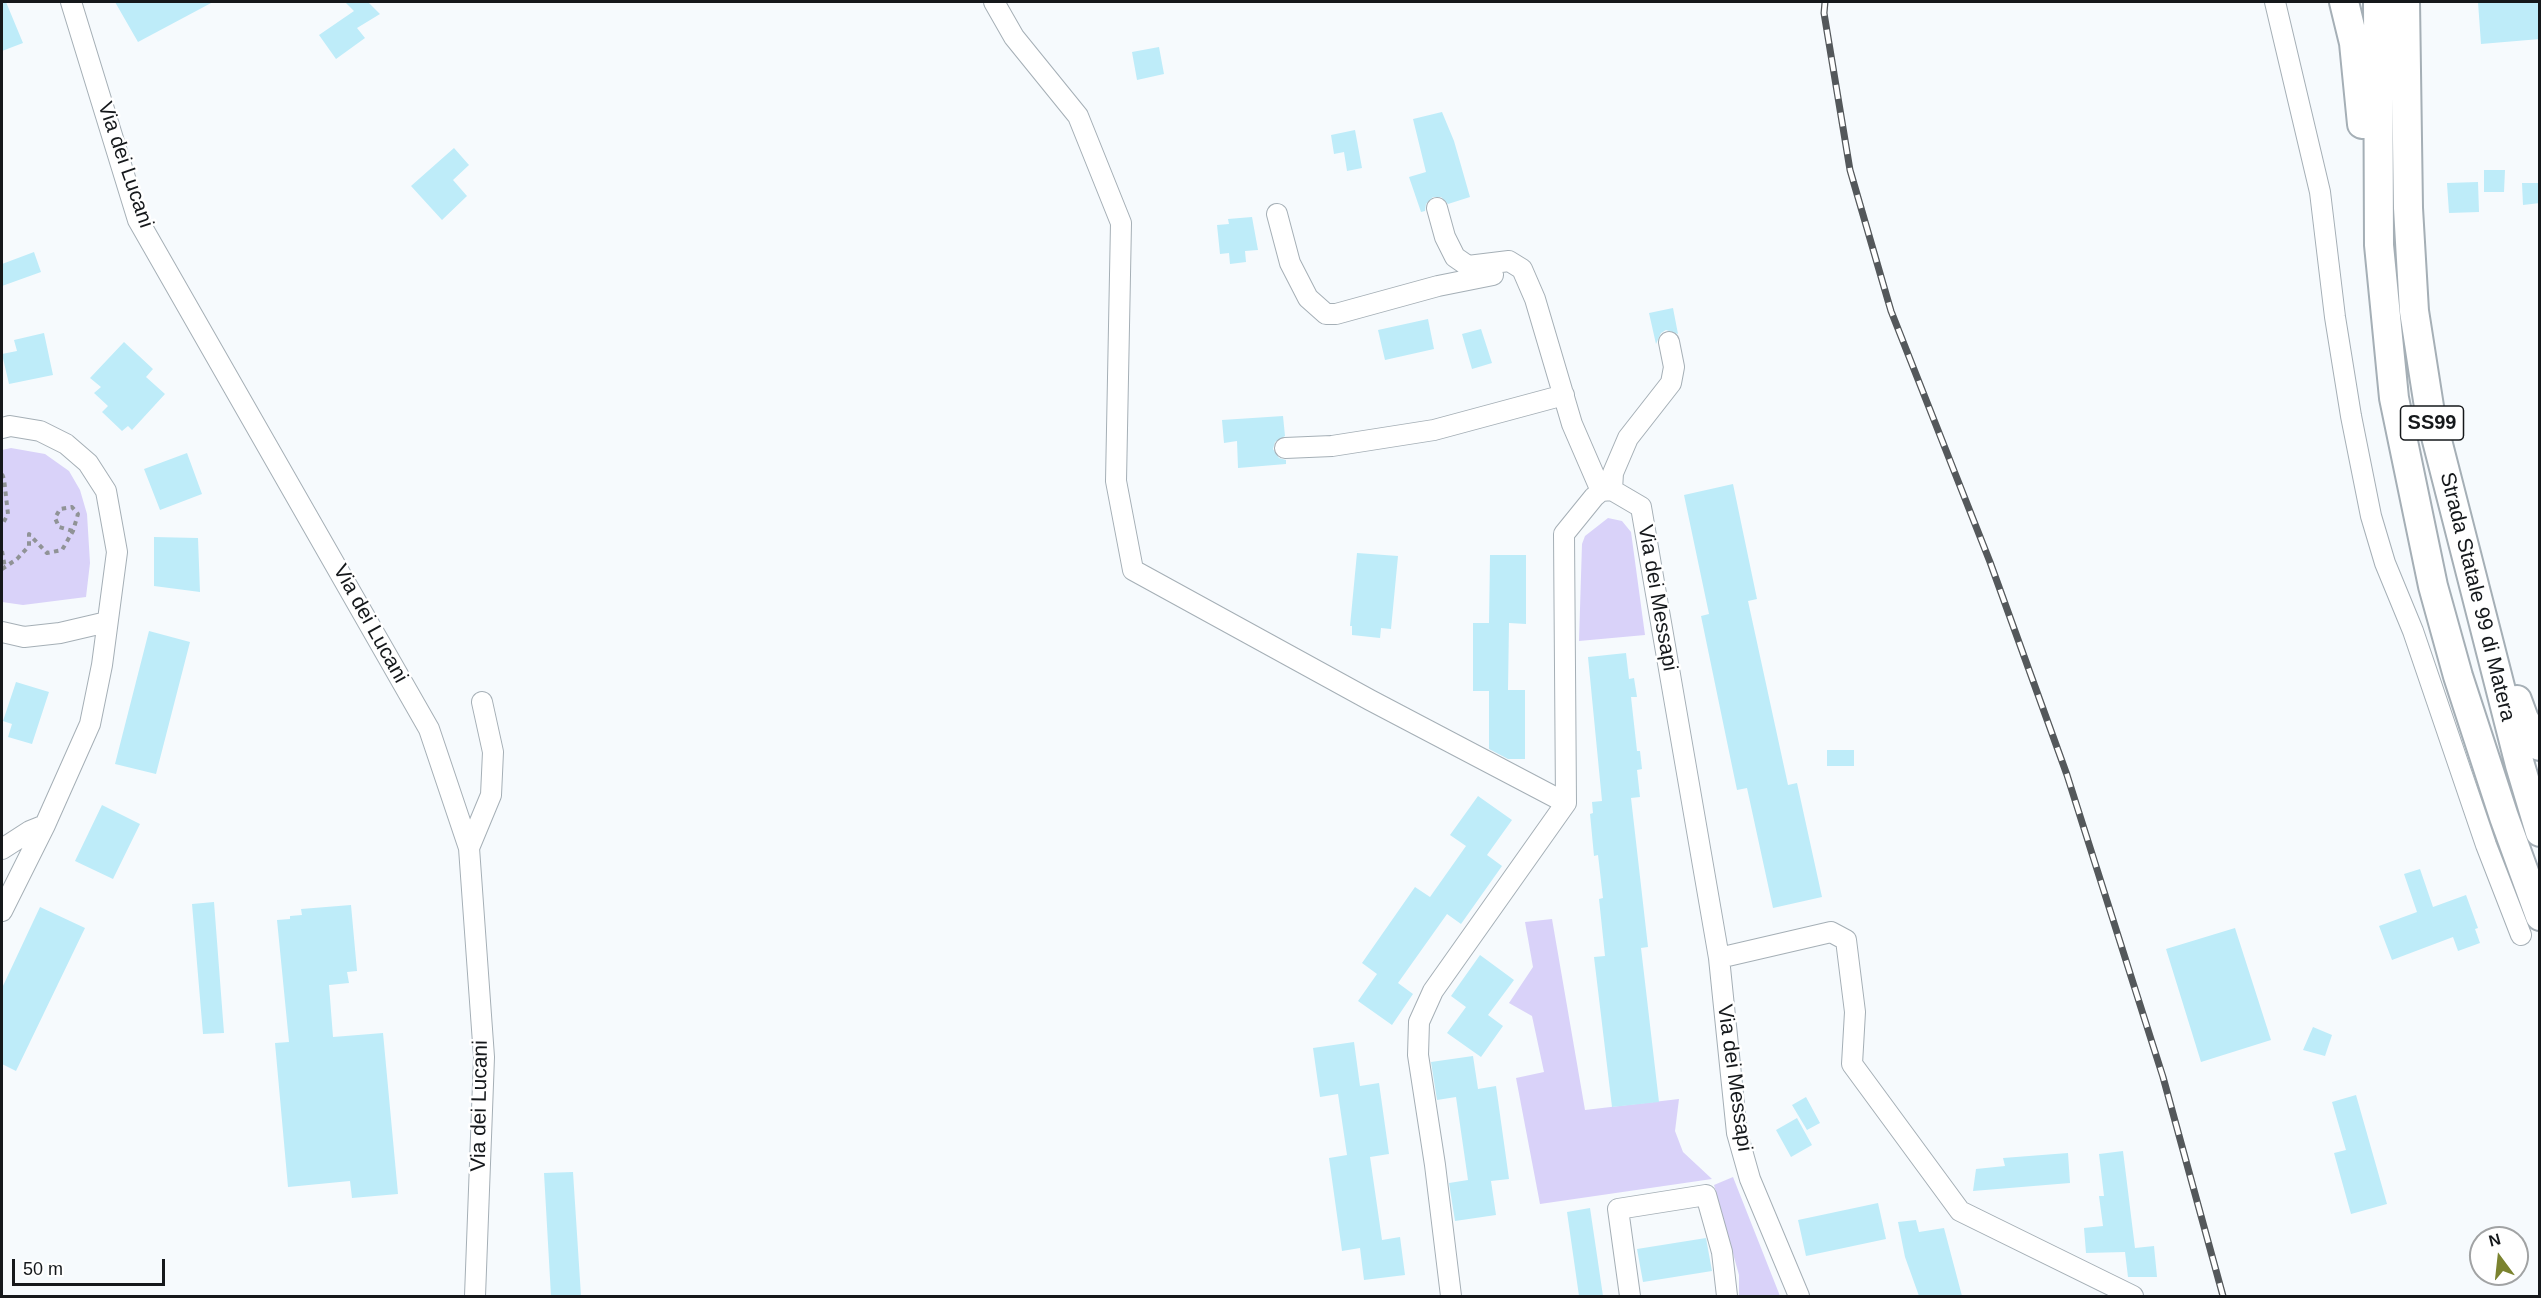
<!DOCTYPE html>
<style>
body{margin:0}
#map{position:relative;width:2541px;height:1298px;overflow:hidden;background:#f6fafd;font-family:Helvetica,sans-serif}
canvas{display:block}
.frame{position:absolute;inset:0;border:3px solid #15181b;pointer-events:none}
.north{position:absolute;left:2469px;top:1226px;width:60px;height:60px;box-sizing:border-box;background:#fff;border:2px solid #a1a3a4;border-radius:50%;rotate:345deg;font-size:16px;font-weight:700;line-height:24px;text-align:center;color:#15181b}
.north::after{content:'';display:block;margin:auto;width:21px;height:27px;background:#7b832f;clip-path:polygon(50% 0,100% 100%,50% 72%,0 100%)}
.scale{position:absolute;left:12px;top:1259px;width:153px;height:27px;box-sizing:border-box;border:3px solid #15181b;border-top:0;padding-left:8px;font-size:18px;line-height:21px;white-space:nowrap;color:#15181b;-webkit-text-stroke:4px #fff;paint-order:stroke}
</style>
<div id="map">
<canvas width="2541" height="1298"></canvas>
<div class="frame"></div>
<div class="north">N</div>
<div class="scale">50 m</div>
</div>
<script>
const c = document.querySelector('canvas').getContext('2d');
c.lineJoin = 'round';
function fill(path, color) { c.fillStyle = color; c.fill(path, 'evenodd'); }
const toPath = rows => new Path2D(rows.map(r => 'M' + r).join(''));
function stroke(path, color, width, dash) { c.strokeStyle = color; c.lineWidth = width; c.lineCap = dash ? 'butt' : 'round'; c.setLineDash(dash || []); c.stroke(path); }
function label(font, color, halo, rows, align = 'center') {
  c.font = font + ' Helvetica,sans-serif'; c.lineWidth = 5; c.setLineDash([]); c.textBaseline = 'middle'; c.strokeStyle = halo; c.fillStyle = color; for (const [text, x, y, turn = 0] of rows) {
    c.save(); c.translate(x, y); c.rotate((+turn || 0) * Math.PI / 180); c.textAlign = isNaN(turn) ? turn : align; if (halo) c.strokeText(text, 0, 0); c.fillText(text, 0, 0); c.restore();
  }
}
fill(toPath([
 [11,448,45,454,69,471,80,490,87,514,90,563,86,597,23,605,2,602,2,450],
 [1608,518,1622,521,1631,532,1645,635,1579,641,1582,544,1585,536],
 [1552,919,1585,1110,1679,1099,1675,1131,1683,1152,1712,1179,1540,1204,1516,1078,1544,1072,1532,1016,1509,1003,1533,967,1525,922],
 [1733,1177,1780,1296,1739,1296,1739,1275,1714,1185]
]), '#d9d2f9');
fill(toPath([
 [2,2,6,2,23,43,2,51],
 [115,2,213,2,138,42],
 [345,2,368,2,380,14,357,28,365,38,336,59,319,35,354,11],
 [2478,2,2540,2,2540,39,2481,44],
 [1159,47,1164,74,1137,80,1132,52],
 [1442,112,1454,141,1470,197,1448,204,1441,197,1433,197,1426,204,1425,211,1421,212,1409,177,1426,172,1413,119],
 [1355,130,1362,168,1347,171,1344,152,1334,154,1331,135],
 [454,148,469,165,453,180,467,196,442,220,411,186],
 [2484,170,2505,170,2504,192,2484,192],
 [2478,182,2479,212,2449,213,2447,183],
 [2522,183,2540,183,2540,203,2523,205],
 [1252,217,1258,250,1245,251,1246,262,1230,264,1229,253,1220,254,1217,225,1229,224,1228,219],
 [34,252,41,272,2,286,2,264],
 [1673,308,1678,334,1666,330,1661,333,1656,344,1649,313],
 [1428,319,1434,349,1385,360,1378,330],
 [1481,329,1492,363,1472,369,1462,334],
 [44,333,53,375,9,384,2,354,17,351,14,340],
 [124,342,153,369,146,377,165,394,132,430,128,426,122,431,102,412,108,406,94,393,101,387,90,378],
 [1283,416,1285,436,1275,442,1273,449,1279,458,1286,460,1286,464,1238,468,1237,441,1224,443,1222,420],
 [187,453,202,494,160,510,144,469],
 [1733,484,1757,599,1748,601,1788,785,1797,783,1822,897,1773,908,1747,788,1737,790,1732,766,1701,616,1709,614,1684,495],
 [154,537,198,538,200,592,154,586],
 [1357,553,1398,556,1391,629,1381,628,1380,638,1352,635,1352,626,1350,626],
 [1490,555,1526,555,1526,624,1509,623,1508,690,1525,690,1525,759,1508,759,1489,749,1489,691,1473,691,1473,623,1489,623],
 [149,631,190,642,156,774,115,764],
 [1626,653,1629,679,1634,678,1637,697,1631,697,1637,751,1640,751,1642,769,1637,770,1640,797,1631,798,1648,947,1641,948,1659,1102,1612,1107,1594,957,1605,956,1599,899,1603,898,1598,855,1594,856,1590,814,1593,813,1592,802,1602,801,1588,657],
 [16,682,49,692,32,744,8,737,12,724,3,721],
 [1827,750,1854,750,1854,766,1827,766],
 [1478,796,1512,820,1487,855,1502,866,1461,924,1447,914,1398,983,1413,994,1392,1025,1358,1001,1377,974,1362,963,1415,887,1430,897,1466,846,1450,835],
 [102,805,140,824,113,879,75,861],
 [2420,869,2433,907,2466,895,2478,928,2475,929,2480,943,2458,951,2453,937,2392,960,2379,926,2417,912,2404,874],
 [214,902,224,1033,203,1034,192,904],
 [351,905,357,971,347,972,349,983,329,985,333,1037,383,1033,398,1194,352,1198,350,1181,288,1187,275,1043,289,1042,277,920,290,919,290,916,302,915,301,909],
 [40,907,85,928,16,1071,2,1064,2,988],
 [2235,928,2271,1040,2201,1062,2166,949],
 [1480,955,1514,980,1488,1015,1503,1026,1481,1057,1447,1033,1466,1007,1451,996],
 [2313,1027,2332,1035,2325,1056,2303,1050],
 [1354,1042,1360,1086,1379,1083,1389,1154,1370,1157,1382,1240,1400,1237,1405,1275,1364,1280,1360,1248,1342,1251,1329,1158,1347,1155,1338,1094,1320,1097,1313,1048],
 [1473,1056,1478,1089,1496,1086,1509,1179,1491,1181,1496,1215,1455,1221,1449,1183,1468,1180,1456,1097,1437,1100,1431,1062],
 [2356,1095,2387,1204,2351,1214,2334,1153,2346,1150,2332,1102],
 [1806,1097,1820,1123,1807,1130,1792,1105],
 [1797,1118,1812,1145,1791,1157,1776,1130],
 [2123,1151,2135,1248,2154,1246,2157,1277,2128,1277,2125,1252,2086,1253,2084,1228,2103,1226,2099,1196,2104,1196,2099,1154],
 [2068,1153,2070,1183,1973,1191,1976,1169,2005,1166,2003,1158],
 [573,1172,581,1296,551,1296,544,1173],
 [1878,1203,1886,1239,1806,1256,1798,1220],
 [1590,1208,1603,1296,1579,1296,1567,1212],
 [1916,1220,1919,1232,1944,1228,1962,1296,1919,1296,1905,1257,1898,1222],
 [1706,1238,1712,1271,1643,1282,1637,1249]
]), '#beecf9');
const minor = toPath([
 [71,2,138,220,429,729,469,848,484,1057,475,1296],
 [994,2,1014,37,1078,116,1121,223,1116,481,1133,570,1370,700,1566,803],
 [2275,2,2320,192,2335,317,2351,416,2371,516,2385,563,2413,631,2486,845,2521,935],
 [1437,208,1445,237,1455,257,1468,266,1509,261,1522,269,1535,299,1572,424,1601,491],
 [1277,214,1290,263,1308,298,1326,314,1336,314,1438,286,1493,275],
 [2,428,10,426,40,431,66,444,88,463,106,491,117,552,102,665,90,724,45,825,2,911],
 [1285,448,1332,446,1434,430,1564,395],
 [1612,490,1613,473,1628,438,1671,383,1674,367,1669,342],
 [2,632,24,637,60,633,107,622],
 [469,848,491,795,493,752,482,702],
 [2,849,30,831,45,825],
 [1719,958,1831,932,1846,940,1855,1012,1852,1064,1960,1211,2133,1296],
 [1451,1296,1435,1165,1418,1055,1419,1022,1433,991,1566,803,1564,534,1594,497,1601,491,1612,490,1641,507,1719,958,1737,1133,1750,1179,1799,1296],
 [1630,1296,1618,1209,1706,1195,1722,1252,1727,1296]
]);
const highway = toPath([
 [2344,2,2354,43,2362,124],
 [2378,2,2379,245,2394,398,2433,586,2458,676,2504,817,2540,916],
 [2405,2,2408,208,2414,311,2430,413,2520,765,2540,832],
 [2517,700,2524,719,2540,746]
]);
stroke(minor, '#a5afb6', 22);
stroke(highway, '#a5afb6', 32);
stroke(toPath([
 [2,474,4,479,8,514,2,525],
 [2,551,5,568],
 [2,569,17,559,29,546,29,534,47,553,62,550,73,531,78,514,72,507,60,509,55,518,59,527,73,531]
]), '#909396', 4, [4.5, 4.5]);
stroke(minor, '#fff', 20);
stroke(highway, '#fff', 28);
const rail = toPath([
 [1825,2,1824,13,1850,170,1891,311,1990,562,2067,775,2163,1077,2223,1296]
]);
stroke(rail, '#54585b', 7);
stroke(rail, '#fff', 4.5, [14]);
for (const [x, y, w] of [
 [2432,423,63]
]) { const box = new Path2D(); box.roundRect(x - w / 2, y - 17, w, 34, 4.5); c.fillStyle = '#fff'; c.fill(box); stroke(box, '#15181b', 1.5); }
label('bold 20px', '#15181b', null, [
 ["SS99",2432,423]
]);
label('21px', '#15181b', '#fff', [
 ["Via dei Lucani",125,165,71],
 ["Strada Statale 99 di Matera",2477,597,76],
 ["Via dei Messapi",1657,598,80],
 ["Via dei Lucani",370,624,61],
 ["Via dei Messapi",1734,1078,82],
 ["Via dei Lucani",480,1106,-89]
]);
</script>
